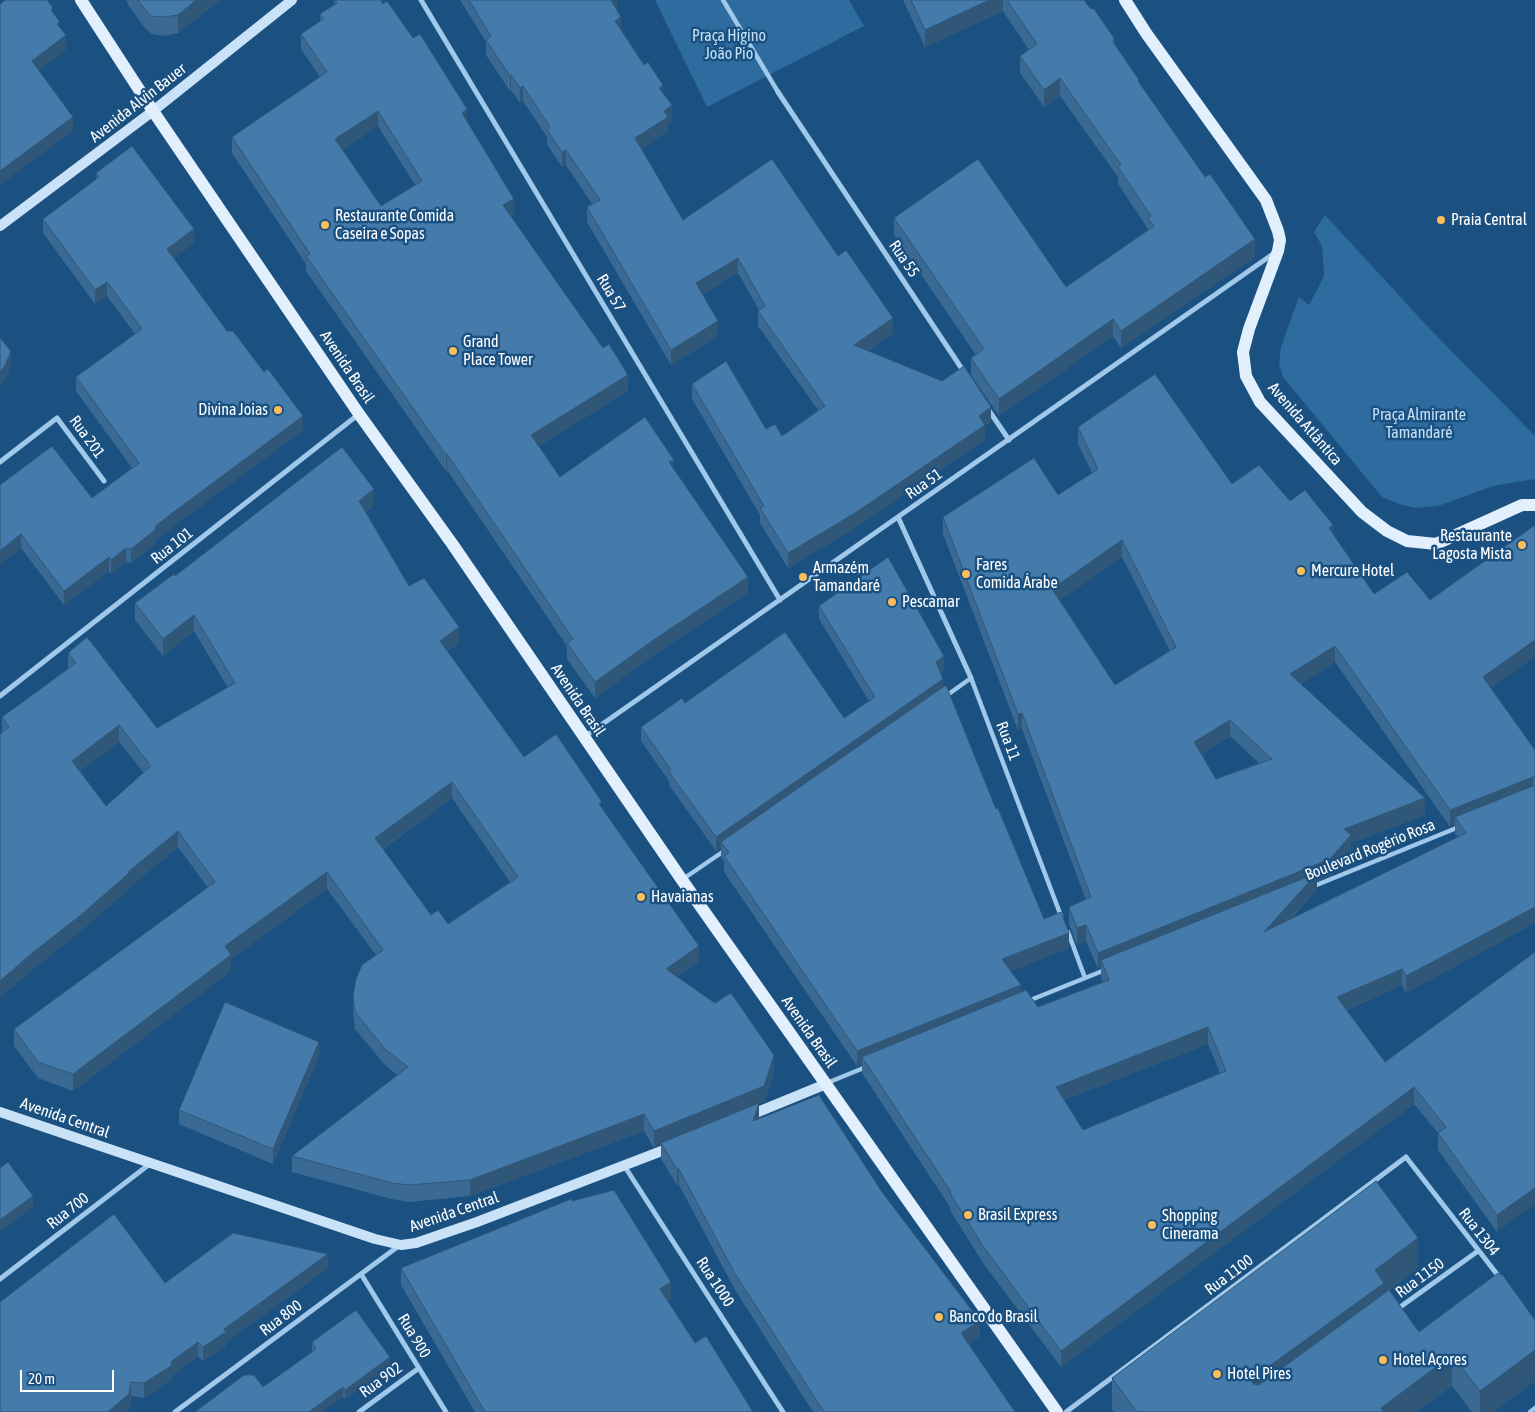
<!DOCTYPE html>
<meta charset="utf-8">
<style>
body{margin:0}
#map{position:relative;width:1535px;height:1412px;overflow:hidden;background:#1b5181;font-family:"Asap Condensed",sans-serif}
canvas{display:block}
.scale{position:absolute;left:20px;top:1370px;width:94px;height:22px;box-sizing:border-box;border:2px solid #fff;border-top:0;padding-left:6px;font-size:15px;line-height:18px;white-space:nowrap;color:#fff;-webkit-text-stroke:4px #1b5181;paint-order:stroke}
</style>
<div id="map">
<canvas width="1535" height="1412"></canvas>
<div class="scale">20 m</div>
</div>
<script>
const c = document.querySelector('canvas').getContext('2d');
c.lineJoin = 'round';
function fill(path, color) { c.fillStyle = color; c.fill(path, 'evenodd'); }
const toPath = rows => new Path2D(rows.map(r => 'M' + r).join(''));
function stroke(path, color, width, dash) { c.strokeStyle = color; c.lineWidth = width; c.lineCap = dash ? 'butt' : 'round'; c.setLineDash(dash || []); c.stroke(path); }
function label(font, color, halo, rows, align = 'center') {
  c.font = font + ' "Asap Condensed",sans-serif'; c.lineWidth = 5; c.setLineDash([]); c.textBaseline = 'middle'; c.strokeStyle = halo; c.fillStyle = color; for (const [text, x, y, turn = 0] of rows) {
    c.save(); c.translate(x, y); c.rotate((+turn || 0) * Math.PI / 180); c.textAlign = isNaN(turn) ? turn : align; if (halo) c.strokeText(text, 0, 0); c.fillText(text, 0, 0); c.restore();
  }
}
fill(toPath([
 [655,0,849,0,864,26,707,107],
 [1325,215,1429,328,1535,436,1535,479,1493,486,1438,506,1416,508,1399,504,1382,497,1283,377,1279,364,1281,347,1299,297,1309,305,1324,276,1322,246,1314,232]
]), '#2e6b9f');
stroke(toPath([
 [723,0,778,92],
 [946,696,971,678,1061,916],
 [683,879,724,851],
 [1314,886,1459,827],
 [1068,932,1085,978],
 [1028,1001,1105,970],
 [827,1083,866,1067],
 [1530,1412,1535,1408]
]), '#9fc8ea', 4.5);
stroke(toPath([
 [421,0,780,600],
 [778,92,964,372],
 [988,409,1009,440],
 [0,462,57,418,104,481],
 [898,517,971,678],
 [0,696,359,414],
 [584,737,1273,254],
 [625,1167,783,1412],
 [361,1274,446,1412],
 [0,1279,151,1163],
 [1396,1310,1478,1251],
 [175,1412,400,1245],
 [359,1412,419,1368],
 [1066,1412,1406,1157,1500,1278]
]), '#9fc8ea', 5);
stroke(toPath([
 [0,226,153,111,292,0],
 [0,1112,375,1239,401,1245,416,1243,477,1222,672,1147],
 [748,1116,826,1084]
]), '#cae2f7', 10);
stroke(toPath([
 [81,0,153,111,359,414,453,545,682,880,1057,1412],
 [1125,0,1146,33,1266,200,1278,231,1280,240,1278,251,1249,329,1243,352,1246,376,1260,402,1362,512,1387,531,1407,541,1436,544,1522,505,1535,505]
]), '#e2f0fe', 12);
fill(toPath([
 [126,0,220,0,178,33,164,36,151,34,144,27,129,6],
 [334,0,381,0,467,122,514,214,511,216,628,391,539,446,560,477,674,469,748,593,655,654,595,698,567,659,567,646,447,470,446,471,306,271,306,264,232,153,232,137,320,77,301,49,301,34,320,21,320,14,334,5],
 [378,126,415,185,381,206,342,150],
 [460,0,617,0,617,8,616,9,621,29,663,94,672,120,668,123,668,131,641,149,683,220,838,256,893,333,868,351,991,422,985,426,985,440,855,528,788,568,760,523,760,515,692,399,692,384,766,429,782,436,818,410,758,326,758,311,759,310,738,273,703,294,718,336,671,365,587,222,587,207,592,204,566,165,562,167,547,144,547,137,523,101,520,103,511,90,510,91,486,55,486,42],
 [903,0,1084,0,1114,43,1139,84,1255,257,1121,348,1113,336,999,416,971,375,971,358,976,355,894,235,894,218,1066,287,1148,231,1148,229,1118,184,1118,177,1060,96,1044,107,1020,73,1020,56,1029,50,1003,11,925,47],
 [96,173,194,243,173,258,227,331,303,430,171,528,156,540,155,544,131,563,126,562,111,574,109,571,64,605,21,548,0,485,92,498,132,468,76,391,76,377,135,334,107,296,95,304,43,233,43,219,96,180],
 [1078,427,1232,484,1290,501,1333,534,1374,594,1491,688,1535,750,1535,923,1406,993,1402,985,1347,1010,1385,1062,1535,952,1497,1232,1438,1150,1438,1133,1414,1104,1061,1367,983,1263,950,1210,950,1207,862,1073,862,1065,857,1066,724,872,724,861,721,857,721,848,716,851,669,785,669,781,641,741,641,727,685,703,844,718,869,701,819,619,819,606,944,670,941,672,943,687,1044,919,1069,948,1010,971,1021,992,1038,1007,1103,982,1101,977,1101,968,1098,969,1086,941,1077,945,1069,924,1069,907,1086,900,1022,729,1018,730,943,534,943,517,1058,495,1092,473,1078,444],
 [1122,557,1170,651,1115,685,1060,600],
 [1335,662,1450,827,1455,825,1455,834,1458,837,1291,919,1317,889,1317,881,1330,876,1351,851,1351,843,1425,815,1301,684],
 [1230,736,1259,763,1216,779,1202,754],
 [1208,1044,1220,1073,1083,1130,1064,1100],
 [374,505,366,512,409,586,459,643,447,652,524,757,602,808,699,962,677,977,774,1072,764,1102,759,1104,759,1119,882,1192,980,1337,968,1344,1015,1412,813,1412,734,1288,679,1185,677,1185,661,1159,661,1145,654,1148,644,1131,470,1196,409,1202,392,1199,292,1172,292,1156,397,1075,385,1065,355,1029,353,1011,353,995,376,955,327,889,231,959,231,971,73,1091,38,1078,14,1046,14,1029,208,888,178,847,129,888,129,889,81,931,32,970,0,997,0,734,2,733,2,717,68,669,68,653,157,728,228,688,194,631,163,656,135,620,135,603,175,576],
 [119,742,144,773,106,806,80,771],
 [452,798,510,882,448,924,431,915,383,849],
 [319,1056,273,1164,179,1124,179,1110],
 [572,1201,671,1299,668,1301,695,1343,753,1412,475,1412,401,1285,401,1268],
 [328,1268,226,1342,226,1346,203,1361,198,1356,172,1376,171,1380,144,1398,131,1396,129,1409,0,1412,165,1283],
 [1418,1268,1384,1294,1419,1332,1535,1320,1535,1381,1493,1412,1472,1412,1452,1386,1416,1412,1114,1412,1112,1409,1112,1378],
 [312,1342,390,1367,345,1399,343,1397,263,1387,312,1352]
]), '#3a6a93');
fill(toPath([
 [196,0,220,0,178,33,178,15],
 [610,0,617,0,617,8,610,14],
 [989,0,1003,0,1003,11,925,47,925,30],
 [621,17,621,32,615,21],
 [66,35,66,50,32,75,32,61],
 [511,75,511,90,510,91,510,76],
 [1060,78,1060,96,1044,107,1044,90],
 [663,85,663,100,659,88],
 [523,86,523,101,520,103,520,88],
 [672,105,672,120,668,123,668,131,635,153,635,138,664,111],
 [467,109,467,125,462,113],
 [378,111,378,126,335,154,335,139],
 [73,117,73,131,0,185,0,171],
 [566,150,566,165,562,167,562,152],
 [514,199,514,214,503,221,503,205],
 [194,229,194,243,167,263,167,249],
 [1255,239,1255,257,1121,348,1121,331],
 [738,258,738,273,696,298,696,283],
 [107,282,107,296,95,304,95,290],
 [893,318,893,333,854,360,854,345],
 [1113,319,1113,336,999,416,999,399],
 [718,321,718,336,671,365,671,350],
 [11,351,11,366,5,380,0,387,0,372],
 [628,375,628,391,531,451,531,435],
 [991,407,991,422,985,426,985,440,855,528,788,568,788,553],
 [303,416,303,430,171,528,156,540,155,544,131,563,131,549,156,526,171,514],
 [447,454,447,470,446,471,446,455],
 [674,460,674,475,669,462],
 [374,489,374,505,359,517,359,501],
 [1333,525,1333,542,1329,528],
 [21,534,21,548,0,565,0,551],
 [1122,540,1122,557,1052,606,1052,589],
 [126,548,126,562,111,574,111,560],
 [109,557,109,571,64,605,64,591],
 [748,577,748,593,655,654,595,698,595,682,655,639],
 [194,615,194,631,163,656,163,639],
 [459,627,459,643,440,657,440,641],
 [1535,640,1535,657,1483,694,1483,677],
 [1335,646,1335,662,1290,691,1290,674],
 [944,656,944,670,936,675,936,662],
 [943,679,943,692,721,842,721,848,716,851,716,837],
 [1022,713,1022,729,1018,730,1018,714],
 [1230,720,1230,736,1194,759,1194,742],
 [119,725,119,742,72,777,72,761],
 [1533,777,1533,793,1455,817,1455,825,1450,827,1450,810],
 [452,782,452,798,375,854,375,838],
 [1425,798,1425,815,1351,843,1351,851,1330,876,1317,881,1317,889,1264,948,1101,960,1101,968,1098,969,1098,953,1344,829],
 [178,831,178,847,129,888,129,889,81,931,32,970,0,997,0,981],
 [327,872,327,889,231,959,231,971,73,1091,73,1074,225,946],
 [1535,907,1535,923,1406,993,1406,976],
 [1086,925,1086,941,1077,945,1077,928],
 [1069,933,1069,948,1002,975,1002,959],
 [699,946,699,962,666,985,666,969],
 [1402,969,1402,985,1337,1014,1337,997],
 [1021,985,1021,1000,862,1057,862,1065,857,1066,857,1051],
 [1208,1027,1208,1044,1056,1103,1056,1087],
 [319,1042,319,1056,273,1164,273,1149],
 [774,1055,774,1072,764,1102,759,1104,759,1119,753,1121,759,1104,654,1148,654,1131],
 [1414,1087,1414,1104,1061,1367,1061,1351],
 [644,1114,644,1131,470,1196,470,1180],
 [677,1169,679,1169,679,1185,677,1185],
 [1535,1188,1535,1204,1497,1232,1497,1215],
 [33,1196,33,1207,0,1232,0,1220],
 [1418,1238,1418,1268,1384,1293,1384,1314,1253,1408,1252,1381,1253,1378,1375,1270],
 [328,1254,328,1268,226,1342,226,1346,203,1361,203,1347,224,1329],
 [671,1282,671,1299,660,1305,660,1289],
 [980,1321,980,1337,961,1349,961,1333],
 [198,1342,198,1356,172,1376,171,1380,144,1398,144,1383],
 [1535,1350,1535,1381,1493,1412,1480,1412,1480,1391],
 [1452,1355,1452,1386,1416,1412,1381,1412,1381,1408],
 [390,1357,390,1367,345,1399,345,1390],
 [131,1382,131,1396,129,1409,125,1412,108,1412],
 [343,1387,343,1397,322,1412,309,1412]
]), '#305678');
const building = toPath([
 [5,0,47,0,53,8,51,10,60,22,57,24,66,35,32,61,73,117,0,171,0,4,5,0],
 [138,0,196,0,178,15,164,17,151,16,144,8,138,0],
 [335,0,381,0,383,4,387,1,413,38,420,34,467,109,462,113,514,199,503,205,603,348,609,344,628,375,531,435,560,477,645,417,674,460,669,462,748,577,655,639,595,682,567,643,573,639,447,454,446,455,306,256,310,254,232,137,327,72,301,34,323,19,320,14,337,3,335,0],
 [378,111,422,181,381,206,335,139,378,111],
 [469,0,611,0,621,17,615,21,644,65,648,62,663,85,659,88,672,105,664,111,668,117,635,138,683,220,772,159,838,256,846,250,893,318,854,345,942,381,964,366,991,407,979,416,985,425,855,513,788,553,760,508,764,506,692,384,726,361,766,429,775,424,782,436,825,406,758,311,765,306,738,258,696,283,718,321,671,350,587,207,600,200,566,150,562,152,547,130,550,127,523,86,520,88,511,75,510,76,486,40,491,36,469,0],
 [911,0,989,0,925,30,911,0],
 [1007,0,1084,0,1090,8,1094,9,1114,38,1113,42,1139,80,1138,81,1205,177,1210,174,1255,239,1121,331,1113,319,999,399,971,358,984,349,894,218,978,159,1066,287,1154,226,1148,218,1151,216,1118,167,1121,165,1060,78,1044,90,1020,56,1037,44,1007,0],
 [132,146,194,229,167,249,227,331,233,331,264,372,268,369,303,416,171,514,156,526,155,530,131,549,126,548,111,560,109,557,64,591,21,534,0,551,0,485,52,446,92,498,139,463,76,377,142,329,107,282,95,290,43,219,99,177,96,173,132,146],
 [0,338,11,351,5,366,0,372,0,338],
 [1155,374,1232,484,1259,465,1290,501,1305,490,1333,525,1329,528,1374,594,1407,572,1430,600,1535,525,1535,640,1483,677,1535,750,1535,777,1533,777,1450,810,1335,646,1290,674,1425,798,1344,829,1351,835,1330,859,1098,953,1086,925,1077,928,1069,907,1091,897,1022,713,1018,714,943,517,1034,458,1058,495,1098,469,1078,427,1155,374],
 [1122,540,1176,647,1115,685,1052,589,1122,540],
 [1230,720,1272,759,1216,779,1194,742,1230,720],
 [342,447,374,489,359,501,409,586,424,578,459,627,440,641,524,757,556,734,602,802,599,804,699,946,666,969,715,1003,731,993,774,1055,764,1086,654,1131,644,1114,470,1180,409,1185,392,1183,292,1156,408,1067,385,1049,355,1012,353,995,356,979,362,965,383,950,327,872,225,946,231,955,73,1074,38,1062,14,1029,215,882,178,831,128,872,129,873,81,915,32,953,0,981,0,734,9,727,2,717,76,663,68,653,87,637,157,728,235,683,194,615,163,639,135,603,174,574,175,576,342,447],
 [119,725,151,766,106,806,72,761,119,725],
 [452,782,518,877,448,924,438,910,431,915,375,838,452,782],
 [888,557,944,656,936,662,943,679,716,837,669,772,671,770,641,727,682,698,685,703,785,632,844,718,875,697,819,606,888,557],
 [946,685,996,809,998,808,1044,919,1061,912,1069,933,1002,959,1021,985,857,1051,724,856,729,853,721,842,946,685],
 [1535,785,1535,907,1406,976,1402,969,1337,997,1385,1062,1535,952,1535,1188,1497,1215,1438,1133,1446,1127,1414,1087,1061,1351,983,1246,950,1193,951,1192,862,1057,1026,990,1038,1007,1109,980,1101,960,1317,873,1264,932,1466,833,1455,817,1535,785],
 [1208,1027,1226,1071,1083,1130,1056,1087,1208,1027],
 [225,1002,319,1042,273,1149,179,1110,225,1002],
 [819,1095,882,1192,980,1321,961,1333,1015,1412,824,1412,734,1272,679,1169,677,1169,661,1143,759,1103,753,1121,819,1095],
 [8,1162,33,1196,0,1220,0,1168,8,1162],
 [1376,1181,1418,1238,1375,1270,1384,1283,1253,1378,1252,1381,1253,1384,1259,1385,1389,1290,1419,1332,1498,1273,1500,1275,1502,1274,1535,1320,1535,1350,1480,1391,1452,1355,1381,1408,1383,1412,1137,1412,1112,1378,1376,1181],
 [614,1190,671,1282,660,1289,695,1343,706,1336,753,1412,485,1412,401,1268,571,1199,572,1201,614,1190],
 [114,1214,165,1283,233,1233,328,1254,224,1329,226,1332,203,1347,198,1342,172,1361,171,1366,144,1383,131,1382,129,1394,108,1412,0,1412,0,1302,114,1214],
 [356,1310,390,1357,345,1390,343,1387,309,1412,195,1412,244,1375,254,1375,263,1387,316,1349,312,1342,356,1310]
]);
fill(building, '#447bab');
stroke(building, '#305678', 1);
for (const [x, y, r, color] of [
 [1441,220,5,"#fbbe5b"],
 [325,225,5,"#fbbe5b"],
 [453,351,5,"#fbbe5b"],
 [278,410,5,"#fbbe5b"],
 [1522,545,5,"#fbbe5b"],
 [1301,571,5,"#fbbe5b"],
 [966,574,5,"#fbbe5b"],
 [803,577,5,"#fbbe5b"],
 [892,602,5,"#fbbe5b"],
 [641,897,5,"#fbbe5b"],
 [968,1215,5,"#fbbe5b"],
 [1152,1225,5,"#fbbe5b"],
 [939,1317,5,"#fbbe5b"],
 [1383,1360,5,"#fbbe5b"],
 [1217,1374,5,"#fbbe5b"]
]) { const dot = new Path2D(); dot.arc(x, y, r, 0, 2 * Math.PI); c.fillStyle = color; c.fill(dot); stroke(dot, '#1b5181', 2); }
label('16px', '#c3e0f7', '#1b5181', [
 ["Praça Higino",729,36],
 ["João Pio",729,54],
 ["Praça Almirante",1419,415],
 ["Tamandaré",1419,433]
]);
label('16px', '#fff', '#1b5181', [
 ["Avenida Alvin Bauer",138,103,-38],
 ["Rua 55",904,259,56],
 ["Rua 57",611,293,59],
 ["Avenida Brasil",347,367,56],
 ["Avenida Atlântica",1305,424,49],
 ["Rua 201",87,437,54],
 ["Rua 51",924,484,-35],
 ["Rua 101",172,546,-38],
 ["Avenida Brasil",578,700,56],
 ["Rua 11",1008,741,69],
 ["Boulevard Rogério Rosa",1370,850,-22],
 ["Avenida Brasil",809,1032,55],
 ["Avenida Central",65,1118,19],
 ["Rua 700",68,1211,-38],
 ["Avenida Central",454,1212,-19],
 ["Rua 1304",1479,1232,52],
 ["Rua 1100",1229,1275,-37],
 ["Rua 1150",1420,1278,-36],
 ["Rua 1000",715,1282,57],
 ["Rua 800",281,1318,-37],
 ["Rua 900",414,1336,59],
 ["Rua 902",381,1380,-36]
]);
label('16px', '#fff', '#1b5181', [
 ["Restaurante Comida",335,216],
 ["Caseira e Sopas",335,234],
 ["Praia Central",1451,220],
 ["Grand",463,342],
 ["Place Tower",463,360],
 ["Divina Joias",268,410,"right"],
 ["Restaurante",1512,536,"right"],
 ["Lagosta Mista",1512,554,"right"],
 ["Fares",976,565],
 ["Comida Árabe",976,583],
 ["Armazém",813,568],
 ["Tamandaré",813,586],
 ["Mercure Hotel",1311,571],
 ["Pescamar",902,602],
 ["Havaianas",651,897],
 ["Brasil Express",978,1215],
 ["Shopping",1162,1216],
 ["Cinerama",1162,1234],
 ["Banco do Brasil",949,1317],
 ["Hotel Açores",1393,1360],
 ["Hotel Pires",1227,1374]
], 'left');
</script>
